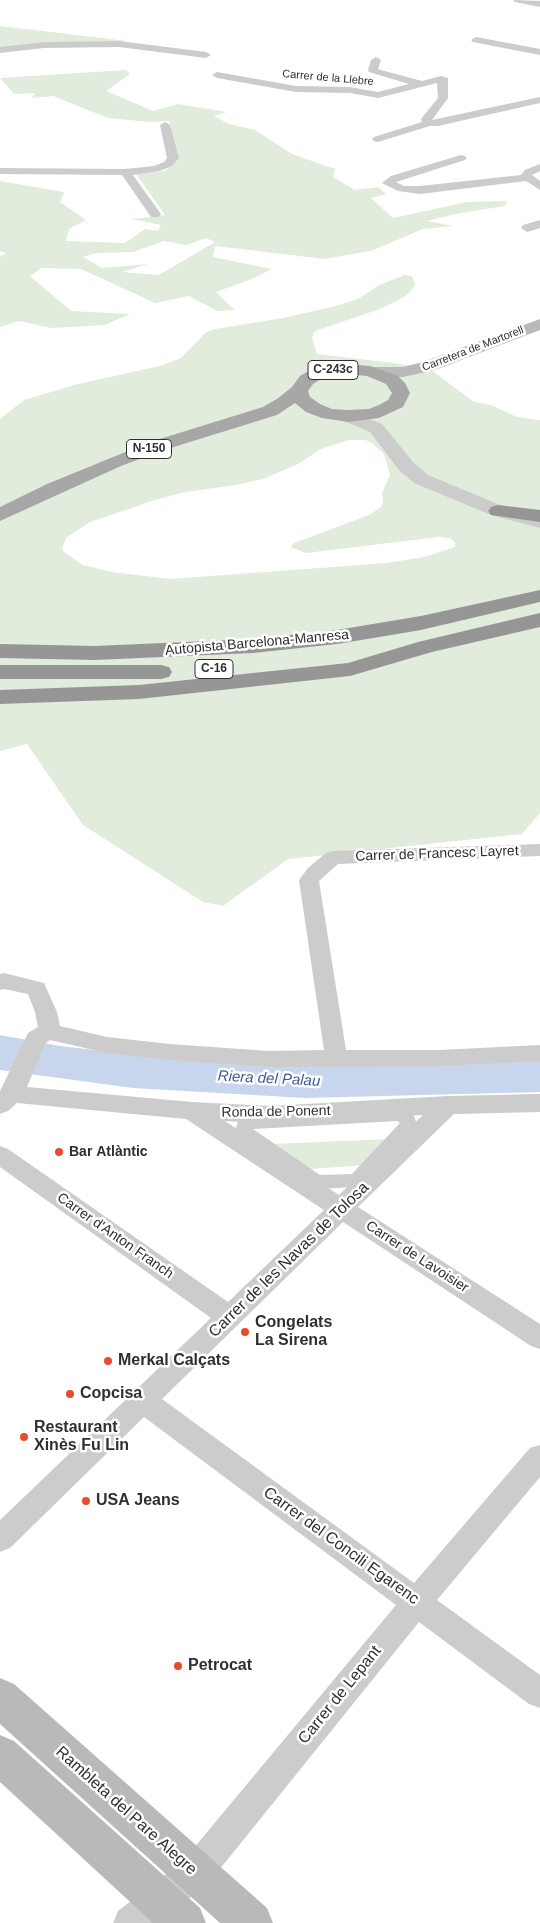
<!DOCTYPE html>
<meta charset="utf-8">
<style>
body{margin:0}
canvas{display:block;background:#fff}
</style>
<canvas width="540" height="1923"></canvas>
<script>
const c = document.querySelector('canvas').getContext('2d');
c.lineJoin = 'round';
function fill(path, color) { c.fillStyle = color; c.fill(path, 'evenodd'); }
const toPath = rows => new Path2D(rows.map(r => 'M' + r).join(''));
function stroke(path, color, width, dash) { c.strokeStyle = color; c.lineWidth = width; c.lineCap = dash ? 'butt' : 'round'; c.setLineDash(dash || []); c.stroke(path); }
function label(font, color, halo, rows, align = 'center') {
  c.font = font + ' Helvetica,sans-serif'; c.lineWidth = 5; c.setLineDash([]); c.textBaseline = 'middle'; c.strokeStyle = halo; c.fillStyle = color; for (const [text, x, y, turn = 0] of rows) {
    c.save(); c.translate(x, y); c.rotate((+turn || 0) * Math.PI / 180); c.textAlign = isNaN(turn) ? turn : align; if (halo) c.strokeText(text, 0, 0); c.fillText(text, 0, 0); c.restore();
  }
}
fill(toPath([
 [0,26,128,41,80,42,0,49],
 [126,70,130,74,106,91,153,111,178,104,227,112,214,116,229,124,255,130,292,154,335,169,333,177,355,190,378,187,386,194,371,198,393,218,467,202,507,201,505,206,455,214,427,221,453,226,423,229,371,251,324,259,215,246,213,257,272,269,252,279,216,292,235,310,217,311,189,296,155,303,81,269,42,268,30,276,71,311,130,314,105,325,51,328,19,321,0,327,0,257,6,253,0,251,0,181,64,192,60,202,86,220,69,229,66,241,125,243,145,229,158,231,161,225,132,219,165,215,136,174,165,171,177,161,169,121,150,122,108,118,53,96,32,98,35,93,14,94,0,78],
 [206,238,215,242,159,275,122,272,148,264,102,268,83,257,97,253,133,252,164,241,187,245],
 [405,275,412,276,415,285,412,290,404,297,380,309,318,330,314,332,312,338,317,354,394,363,431,370,474,402,491,405,517,417,540,420,540,813,522,834,288,859,223,906,203,902,83,825,27,744,0,751,0,419,24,400,78,384,160,366,181,358,205,333,215,329,283,318,336,306,358,299,379,285],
 [349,440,365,440,372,443,384,454,390,475,382,493,383,502,381,507,369,515,294,543,291,547,306,553,439,537,449,538,455,542,455,547,424,557,387,563,170,579,112,572,83,565,64,552,62,548,66,538,90,522,158,499,186,492,236,485,263,479,298,464,321,449],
 [389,1139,364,1165,311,1169,272,1144]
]), '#e1ecdc');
fill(toPath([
 [0,1035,60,1046,129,1054,540,1060,540,1092,305,1098,133,1088,0,1070]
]), '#c8d6ed');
fill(toPath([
 [399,1109,414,1116,417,1125,415,1129,362,1185,356,1187,317,1189,311,1187,237,1134,235,1130,238,1122,251,1116,399,1109],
 [397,1121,400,1123,352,1174,320,1175,253,1129,397,1121]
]), '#ccc');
fill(toPath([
 [513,0,540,1,540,7,515,2,513,0],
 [476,37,540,49,540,55,473,42,471,40,476,37],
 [119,41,206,52,211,55,206,58,119,47,44,48,0,53,0,47,44,42,119,41],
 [376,57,381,60,378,69,381,70,422,81,441,76,448,78,448,98,432,120,540,97,540,103,438,126,430,126,378,142,374,141,372,139,374,137,422,122,421,119,438,98,437,83,378,98,350,93,296,92,217,78,212,75,217,72,296,86,350,87,378,92,409,84,369,72,368,70,371,60,376,57],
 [165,122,170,125,179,158,172,166,160,171,133,175,161,214,159,217,151,217,122,175,0,174,0,168,125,169,154,166,164,162,167,158,160,125,165,122],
 [461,155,465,156,467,158,465,160,396,182,404,186,420,186,521,175,525,170,540,164,540,171,532,175,540,181,540,190,526,181,420,194,398,191,382,183,391,176,461,155],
 [540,220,540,228,527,232,521,228,523,225,540,220],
 [540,844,540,856,338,864,319,881,346,1050,440,1050,540,1045,540,1061,440,1066,269,1067,170,1060,107,1053,50,1040,45,1044,27,1087,192,1102,270,1106,448,1096,540,1094,540,1112,454,1114,358,1207,540,1324,540,1349,531,1346,343,1222,162,1399,414,1583,530,1448,540,1445,540,1477,437,1600,540,1675,540,1708,529,1704,419,1622,207,1885,156,1923,113,1923,118,1911,183,1861,396,1605,144,1417,10,1548,0,1552,0,1520,211,1318,0,1167,0,1146,8,1149,228,1302,324,1210,186,1119,17,1103,8,1111,0,1114,0,1091,28,1033,38,1027,35,1012,28,994,4,989,0,990,0,974,4,973,44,983,57,1012,60,1026,107,1037,170,1044,269,1051,324,1050,299,880,308,868,326,853,333,851,540,844],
 [423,1115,339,1195,225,1121,270,1124,423,1115]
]), '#ccc');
fill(toPath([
 [348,411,382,424,413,462,428,475,505,507,540,516,540,528,491,515,414,483,399,470,370,432,342,420,339,416,342,412,348,411]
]), '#ccc');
fill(toPath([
 [540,319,540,330,435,370,403,377,376,377,370,376,367,372,370,368,376,367,403,367,423,362,540,319],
 [0,1678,14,1684,267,1908,273,1923,220,1923,0,1724,0,1678],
 [0,1735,14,1741,200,1908,206,1923,153,1923,0,1782,0,1735]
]), '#b9b9b9');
fill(toPath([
 [346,364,370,366,398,376,405,383,410,393,403,407,379,418,348,422,322,418,306,412,295,403,277,415,164,450,121,466,0,521,0,507,47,484,150,442,263,407,277,399,292,387,300,376,312,369,346,364],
 [346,374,367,376,386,384,392,393,388,400,379,405,369,409,348,410,332,409,320,404,310,397,308,391,313,384,323,378,346,374]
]), '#a7a7a7');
fill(toPath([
 [498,505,540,510,540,522,491,515,488,511,491,507,498,505],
 [540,590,540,602,421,630,337,644,253,653,95,660,0,658,0,644,95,646,253,639,337,630,421,616,540,590],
 [540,613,540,627,432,652,350,676,139,699,0,704,0,690,139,685,348,663,418,642,540,613],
 [0,665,161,665,169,667,172,672,169,677,161,679,0,679,0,665]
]), '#969696');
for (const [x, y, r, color] of [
 [59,1152,5,"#e94b2e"],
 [245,1332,5,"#e94b2e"],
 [108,1361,5,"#e94b2e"],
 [70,1394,5,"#e94b2e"],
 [24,1437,5,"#e94b2e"],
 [86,1501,5,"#e94b2e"],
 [178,1666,5,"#e94b2e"]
]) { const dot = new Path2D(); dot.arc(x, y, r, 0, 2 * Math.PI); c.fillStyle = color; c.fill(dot); stroke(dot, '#fff', 2); }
label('11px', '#2f2f2f', '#fff', [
 ["Carrer de la Llebre",328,78,5],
 ["Carretera de Martorell",473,349,-21]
]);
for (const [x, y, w] of [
 [333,370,50],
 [149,449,45],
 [214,669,38]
]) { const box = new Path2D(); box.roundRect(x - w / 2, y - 9.5, w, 19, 4); c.fillStyle = '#fff'; c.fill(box); stroke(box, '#2f2f2f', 1); }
label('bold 12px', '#2f2f2f', null, [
 ["C-243c",333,370],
 ["N-150",149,449],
 ["C-16",214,669]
]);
label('14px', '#2f2f2f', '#fff', [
 ["Autopista Barcelona-Manresa",257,643,-5],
 ["Carrer de Francesc Layret",437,854,-2],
 ["Ronda de Ponent",276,1112,-1],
 ["Carrer d'Anton Franch",115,1236,35],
 ["Carrer de Lavoisier",417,1257,33]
]);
label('bold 14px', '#2f2f2f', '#fff', [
 ["Bar Atlàntic",69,1152]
], 'left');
label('italic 15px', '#3b5c93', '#fff', [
 ["Riera del Palau",269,1079,3]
]);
label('16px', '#2f2f2f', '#fff', [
 ["Carrer de les Navas de Tolosa",289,1260,-44],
 ["Carrer del Concili Egarenc",341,1546,36],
 ["Carrer de Lepant",340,1695,-51],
 ["Rambleta del Pare Alegre",126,1811,42]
]);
label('bold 16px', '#2f2f2f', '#fff', [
 ["Congelats",255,1323],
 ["La Sirena",255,1341],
 ["Merkal Calçats",118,1361],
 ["Copcisa",80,1394],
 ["Restaurant",34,1428],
 ["Xinès Fu Lin",34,1446],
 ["USA Jeans",96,1501],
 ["Petrocat",188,1666]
], 'left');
</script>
